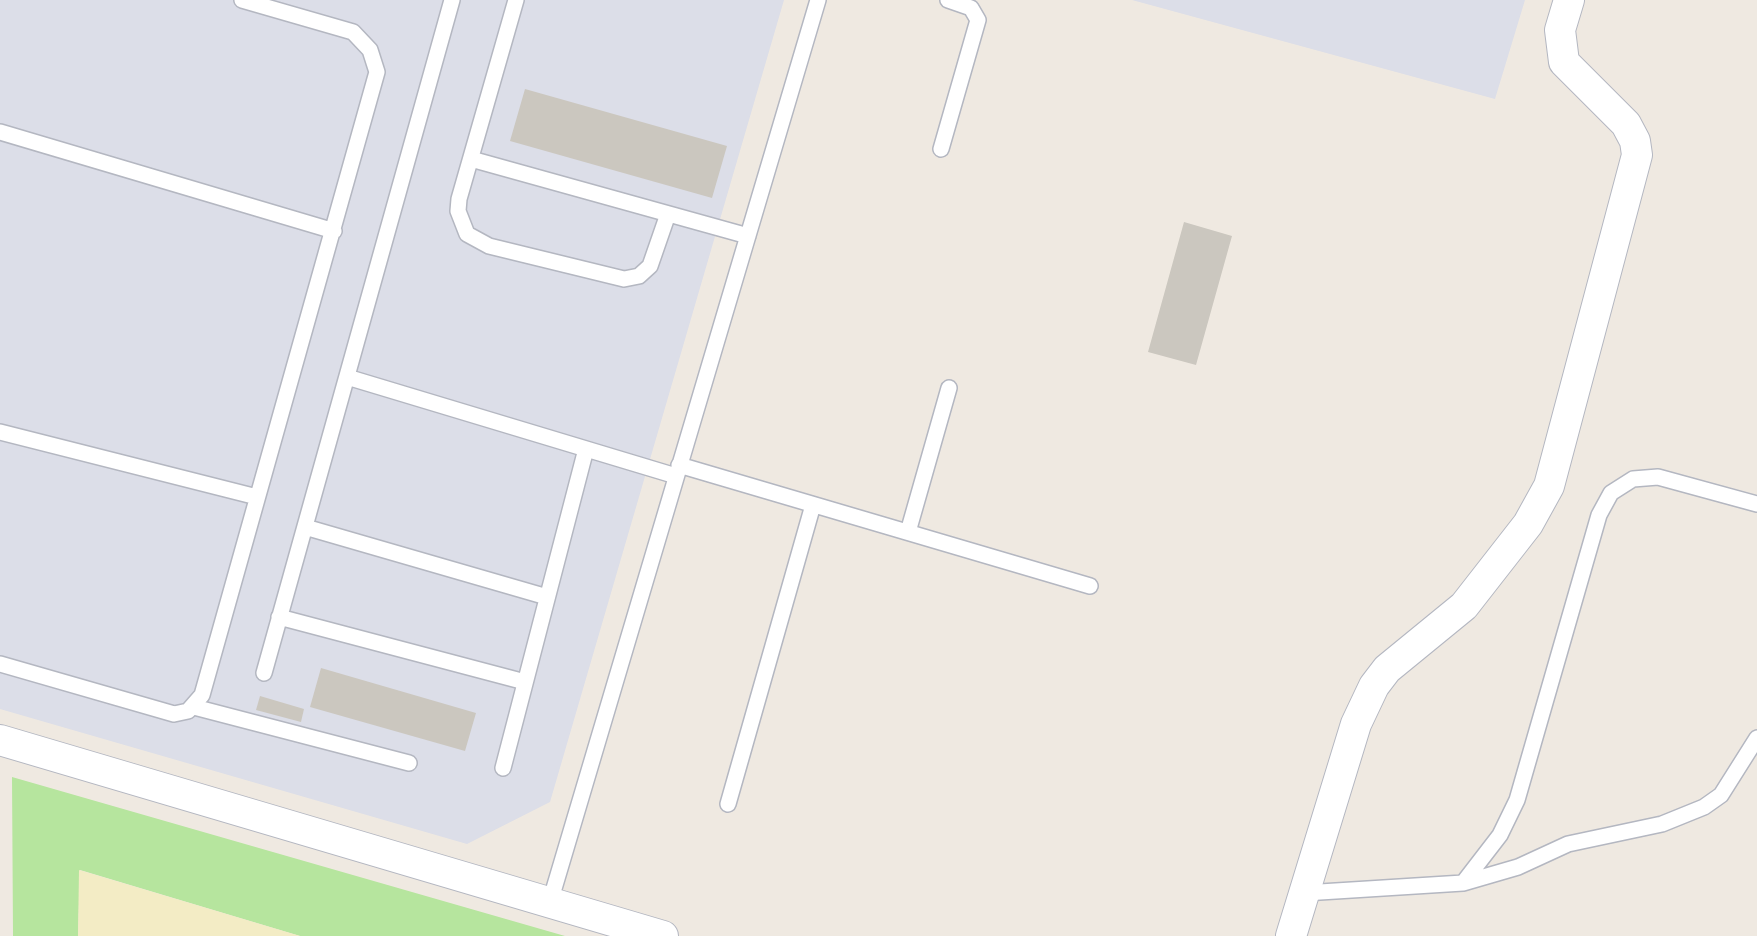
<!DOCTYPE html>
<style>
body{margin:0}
canvas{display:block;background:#efe9e1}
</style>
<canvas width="1757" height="936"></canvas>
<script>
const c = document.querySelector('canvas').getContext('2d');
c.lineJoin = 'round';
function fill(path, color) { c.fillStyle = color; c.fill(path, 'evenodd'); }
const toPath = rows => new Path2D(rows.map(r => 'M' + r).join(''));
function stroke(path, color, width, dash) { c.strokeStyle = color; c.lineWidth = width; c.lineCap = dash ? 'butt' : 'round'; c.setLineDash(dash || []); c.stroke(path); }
fill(toPath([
 [0,0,784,0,550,802,467,844,0,709],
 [1132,0,1525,0,1495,99]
]), '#dcdee8');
fill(toPath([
 [12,777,565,936,300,936,80,870,78,936,13,936]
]), '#b6e59e');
fill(toPath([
 [79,870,300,936,78,936]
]), '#f3ecc5');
fill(toPath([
 [525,89,727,146,712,198,510,141],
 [1184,222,1232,236,1196,365,1148,352],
 [321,668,476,713,465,751,310,707],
 [260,696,304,709,301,722,256,710]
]), '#cbc7bf');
const service = toPath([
 [516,0,459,199,458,211,467,234,489,246,624,279,639,276,650,266,668,214],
 [0,132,334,231],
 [941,149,978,20,971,8,948,0],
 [471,159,748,236],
 [347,377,676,476],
 [0,432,257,497],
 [679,465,1090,586],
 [1757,504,1658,477,1633,479,1611,493,1599,515,1517,800,1500,835,1463,883,1518,867,1568,844,1662,824,1704,807,1721,795,1757,738],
 [305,527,547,597],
 [908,532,949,388],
 [279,617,525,682],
 [0,664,174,714,188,711,202,695,377,72,370,50,353,32,242,0],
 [264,673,452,0],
 [194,707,409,763],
 [503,768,586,449],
 [728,804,813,505],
 [1304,893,1463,883],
 [550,902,818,0]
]);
const minor = toPath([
 [0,740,663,936],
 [1291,936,1356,724,1374,686,1387,669,1464,606,1528,524,1549,486,1637,155,1635,141,1626,124,1564,62,1560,30,1569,0]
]);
stroke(service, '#b4b7c1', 18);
stroke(minor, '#b4b7c1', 32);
stroke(service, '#fff', 15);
stroke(minor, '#fff', 30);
</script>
